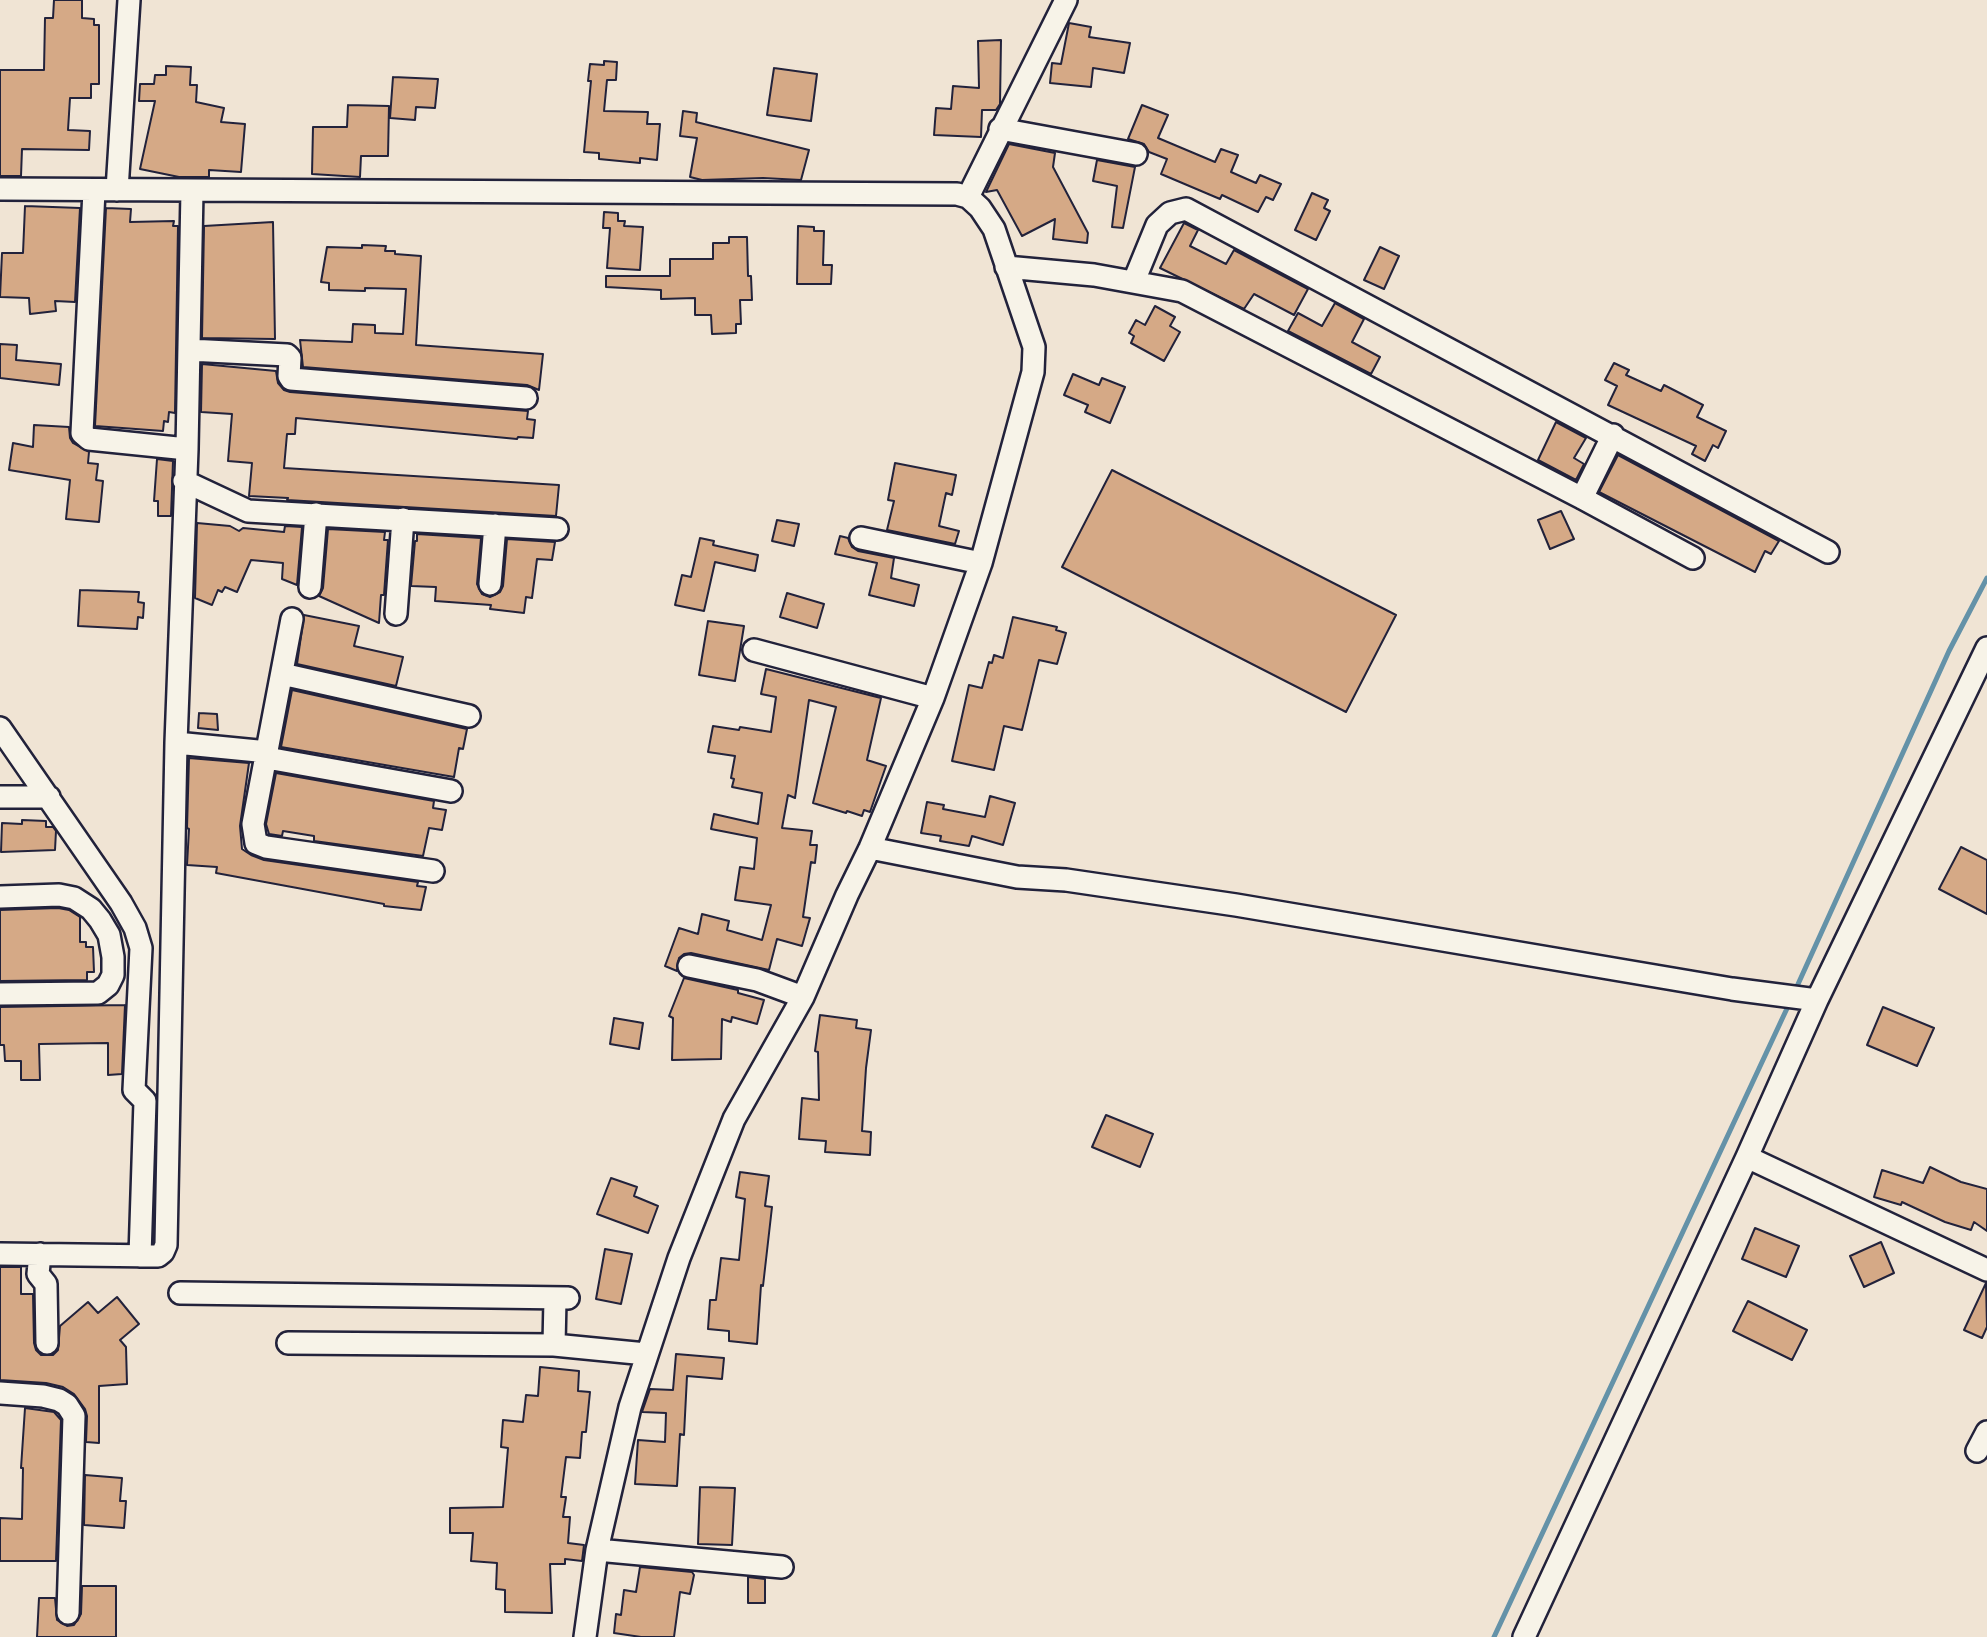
<!DOCTYPE html>
<style>
body{margin:0}
canvas{display:block;background:#f0e4d4}
</style>
<canvas width="1987" height="1637"></canvas>
<script>
const c = document.querySelector('canvas').getContext('2d');
c.lineJoin = 'round';
const toPath = rows => new Path2D(rows.map(r => 'M' + r).join(''));
function stroke(path, color, width, dash) { c.strokeStyle = color; c.lineWidth = width; c.lineCap = dash ? 'butt' : 'round'; c.setLineDash(dash || []); c.stroke(path); }
function fill(path, color) { c.fillStyle = color; c.fill(path, 'evenodd'); }
stroke(toPath([
 [1794,993,1949,651,1987,578],
 [1494,1637,1790,1002]
]), '#6492a8', 5);
const building = toPath([
 [54,0,82,0,82,18,94,19,94,25,99,25,99,84,91,84,91,98,70,98,68,130,90,131,89,150,22,149,21,176,0,176,0,70,44,70,45,18,53,18,54,0],
 [1069,23,1091,27,1089,37,1130,43,1124,73,1093,68,1091,87,1050,83,1052,63,1061,64,1069,23],
 [1001,40,1000,104,996,110,982,110,981,137,934,135,936,108,951,109,953,86,979,88,978,41,1001,40],
 [604,61,617,62,616,80,607,80,604,111,648,112,647,124,660,124,657,160,640,158,640,163,599,159,599,153,584,152,591,81,588,81,590,64,604,65,604,61],
 [166,66,191,67,190,85,197,85,196,102,224,108,221,122,245,124,241,172,209,170,209,177,179,177,140,169,155,101,139,101,140,84,154,84,155,75,166,75,166,66],
 [774,68,817,74,811,121,767,115,774,68],
 [393,77,438,79,435,108,416,107,415,120,390,118,393,77],
 [348,105,389,106,388,156,361,156,360,177,312,174,313,127,347,127,348,105],
 [1142,105,1168,115,1158,138,1215,162,1221,149,1238,155,1231,172,1256,183,1260,175,1281,184,1273,200,1266,197,1258,212,1222,195,1220,199,1161,174,1167,159,1149,152,1144,144,1128,139,1142,105],
 [683,111,697,113,696,122,809,150,801,180,763,178,702,180,690,177,697,138,680,136,683,111],
 [1009,144,1055,153,1053,167,1088,233,1087,243,1053,239,1055,219,1022,236,997,190,986,192,1009,144],
 [1097,160,1135,167,1123,228,1112,227,1117,186,1093,181,1097,160],
 [1312,193,1328,200,1324,208,1330,211,1316,240,1295,230,1312,193],
 [25,206,80,208,75,302,55,301,56,311,30,314,29,298,0,297,2,253,23,253,25,206],
 [106,208,131,209,130,222,174,221,173,226,178,226,175,413,169,412,168,422,164,421,163,431,95,426,106,208],
 [604,212,618,213,618,221,625,221,624,226,643,227,640,270,607,268,610,228,603,228,604,212],
 [273,222,275,339,202,338,204,226,273,222],
 [1184,223,1198,230,1190,246,1226,264,1234,250,1308,289,1294,315,1254,294,1244,309,1160,268,1184,223],
 [798,226,814,227,814,231,824,231,823,265,832,265,831,284,797,284,798,226],
 [729,237,747,237,748,276,751,276,752,300,740,300,741,324,736,324,736,333,712,334,711,315,695,315,695,298,661,299,661,290,606,287,606,276,670,276,670,259,713,259,713,243,729,243,729,237],
 [362,245,386,246,385,251,395,251,395,254,421,256,416,345,543,354,539,390,527,385,303,367,300,340,352,342,353,324,375,325,375,333,403,334,406,289,365,288,365,291,329,290,329,283,321,282,327,247,362,248,362,245],
 [1380,247,1399,256,1384,289,1364,280,1380,247],
 [1335,303,1364,319,1352,342,1380,357,1371,374,1288,331,1298,313,1322,326,1335,303],
 [1155,306,1175,317,1170,326,1180,332,1164,361,1131,343,1134,336,1129,333,1136,320,1145,325,1155,306],
 [0,344,17,345,16,360,61,364,59,385,0,378,0,344],
 [1614,363,1629,370,1626,375,1661,391,1664,385,1703,405,1697,417,1726,431,1718,448,1713,445,1705,461,1692,454,1696,446,1608,405,1617,386,1605,380,1614,363],
 [202,364,276,371,278,383,284,390,290,392,528,411,527,419,535,420,533,438,518,437,517,439,296,418,295,434,287,434,284,468,559,485,556,516,287,500,288,498,249,496,252,463,228,461,232,414,201,412,202,364],
 [1073,374,1099,385,1102,378,1125,387,1110,423,1085,412,1088,405,1064,395,1073,374],
 [1556,422,1586,438,1574,458,1584,464,1576,480,1538,460,1556,422],
 [34,425,69,427,70,438,73,443,89,452,88,463,98,464,96,480,103,481,99,522,66,519,70,480,9,470,13,443,33,447,34,425],
 [1618,455,1779,541,1771,554,1765,551,1755,572,1599,492,1618,455],
 [157,459,173,461,171,516,158,516,158,501,154,501,157,459],
 [895,463,956,475,952,495,946,493,939,526,959,531,955,544,887,530,894,501,888,500,895,463],
 [1112,470,1396,615,1346,712,1062,567,1112,470],
 [1561,511,1574,539,1550,549,1538,520,1561,511],
 [777,520,799,524,794,546,772,541,777,520],
 [197,523,230,526,239,531,243,528,284,532,285,526,302,527,297,585,282,579,283,563,251,560,237,592,225,587,222,592,218,590,212,605,195,598,197,523],
 [328,529,385,532,384,540,388,540,384,595,381,595,379,623,319,596,323,588,328,529],
 [417,534,481,538,477,584,482,594,490,597,500,592,503,586,507,539,555,542,552,560,537,559,532,598,526,597,524,613,490,609,491,605,435,601,436,587,411,586,415,541,417,541,417,534],
 [840,536,848,538,852,547,858,551,894,558,891,578,919,585,914,606,869,595,877,563,835,554,840,536],
 [700,538,714,541,713,545,758,555,755,571,715,562,704,611,675,605,682,575,691,577,700,538],
 [80,590,139,592,138,602,144,603,143,618,138,617,137,629,78,626,80,590],
 [787,593,824,604,817,628,780,617,787,593],
 [304,615,359,626,354,646,403,657,396,686,297,664,304,615],
 [1013,617,1057,627,1056,630,1066,633,1057,664,1039,660,1022,730,1004,726,994,770,952,761,969,685,982,688,989,662,992,663,994,655,1003,658,1013,617],
 [708,621,744,626,735,681,699,675,708,621],
 [766,669,881,698,867,760,886,766,870,812,864,810,862,816,847,811,846,813,813,803,836,707,809,700,795,798,788,795,782,828,812,831,810,845,817,845,815,863,811,862,803,917,810,918,802,946,777,939,769,970,691,953,684,954,679,958,677,971,665,966,679,928,698,934,702,914,729,921,727,930,762,940,771,905,735,900,740,867,754,869,757,838,711,829,714,814,758,824,762,793,732,787,734,779,731,778,735,756,708,752,713,726,739,730,740,727,771,732,776,697,761,694,766,669],
 [292,690,467,729,463,749,459,748,454,777,281,747,292,690],
 [199,713,217,714,218,730,198,728,199,713],
 [189,758,249,763,240,826,242,849,251,855,264,860,418,882,417,886,426,887,421,910,384,906,384,904,216,873,217,867,187,865,189,829,187,828,189,758],
 [276,773,434,801,433,808,446,810,442,830,429,828,423,856,314,841,314,836,283,831,282,836,269,834,266,824,276,773],
 [990,796,1015,803,1003,845,972,836,969,846,940,841,941,836,921,833,927,802,944,805,943,809,985,817,990,796],
 [22,820,46,821,46,827,53,827,56,831,55,850,1,852,2,823,22,824,22,820],
 [1961,847,1987,860,1987,914,1939,889,1961,847],
 [58,908,69,910,80,917,80,942,86,942,86,947,93,947,94,972,87,972,87,980,0,981,0,910,58,908],
 [684,978,738,990,738,993,764,1000,757,1024,732,1017,731,1022,722,1019,721,1059,672,1060,673,1018,669,1016,684,978],
 [125,1005,122,1074,108,1075,108,1043,39,1044,40,1080,21,1080,21,1061,5,1061,4,1045,0,1045,0,1007,125,1005],
 [1883,1007,1934,1028,1917,1066,1867,1045,1883,1007],
 [820,1015,857,1020,856,1028,871,1030,866,1068,862,1131,871,1132,870,1155,825,1152,826,1141,799,1139,802,1098,819,1100,818,1052,815,1051,820,1015],
 [614,1018,643,1023,639,1049,610,1044,614,1018],
 [1106,1115,1153,1134,1140,1167,1092,1147,1106,1115],
 [1930,1167,1961,1182,1987,1189,1987,1231,1974,1222,1971,1230,1945,1222,1902,1202,1901,1205,1874,1197,1882,1170,1923,1183,1930,1167],
 [740,1172,769,1176,765,1206,772,1207,763,1286,761,1285,757,1344,729,1341,729,1331,708,1329,710,1300,716,1300,721,1258,739,1260,745,1199,736,1197,740,1172],
 [611,1178,637,1187,634,1196,658,1206,648,1233,597,1214,611,1178],
 [1755,1228,1799,1246,1786,1277,1742,1259,1755,1228],
 [1881,1242,1894,1273,1864,1287,1850,1256,1881,1242],
 [605,1249,632,1254,621,1304,596,1299,605,1249],
 [0,1267,21,1267,21,1294,33,1294,34,1343,36,1350,41,1355,53,1355,58,1350,60,1326,88,1302,98,1313,117,1297,139,1324,120,1340,126,1347,127,1384,99,1386,99,1443,86,1442,87,1416,85,1409,74,1394,63,1387,46,1383,0,1380,0,1267],
 [1986,1283,1987,1327,1982,1338,1964,1330,1986,1283],
 [1748,1301,1807,1330,1792,1360,1733,1331,1748,1301],
 [676,1354,724,1358,722,1379,687,1376,684,1435,680,1434,677,1486,635,1484,638,1440,665,1442,666,1413,642,1412,650,1389,673,1390,676,1354],
 [540,1367,579,1371,578,1391,590,1392,586,1432,582,1432,580,1458,566,1457,561,1497,566,1497,563,1517,570,1517,568,1543,584,1545,582,1561,565,1559,565,1564,550,1564,552,1613,505,1612,505,1590,496,1589,497,1563,471,1561,473,1533,450,1533,450,1508,503,1507,508,1448,501,1447,503,1420,523,1422,526,1395,538,1396,540,1367],
 [25,1408,54,1412,61,1420,56,1561,0,1561,0,1518,22,1519,23,1468,21,1468,25,1408],
 [85,1475,122,1478,120,1501,126,1501,124,1528,84,1525,85,1475],
 [700,1487,735,1488,732,1545,698,1544,700,1487],
 [640,1567,692,1572,694,1575,690,1594,680,1592,674,1637,641,1637,614,1633,616,1614,621,1615,624,1590,636,1592,640,1567],
 [748,1577,765,1579,765,1603,748,1603,748,1577],
 [82,1586,116,1586,116,1637,37,1637,39,1598,55,1598,57,1620,67,1626,74,1625,81,1614,82,1586]
]);
fill(building, '#d5a986');
stroke(building, '#22223b', 2);
const minor = toPath([
 [1000,129,1136,154],
 [0,189,957,194,968,197,980,208,994,229,1034,347,1033,372,981,563,933,698,870,848,847,895,803,997,734,1119,679,1258,630,1407,597,1550,585,1637],
 [117,190,129,0],
 [94,191,82,433,89,439,187,449],
 [968,197,1066,0],
 [1006,267,1094,275,1182,291,1582,498,1693,558],
 [1134,281,1157,225,1170,213,1186,209,1828,552],
 [189,350,287,355,290,358,289,376,291,379,526,398],
 [184,481,248,511,557,529],
 [1582,498,1613,435],
 [861,538,981,563],
 [490,584,495,525],
 [310,587,316,514],
 [396,614,403,519],
 [292,619,253,824,256,843,266,847,433,871],
 [754,650,933,698],
 [282,674,469,716],
 [0,728,121,903,135,928,141,948,134,1090,145,1101,140,1256],
 [176,743,268,752],
 [267,758,451,791],
 [0,797,49,797],
 [870,848,1017,877,1066,880,1236,905,1732,989,1817,1000],
 [0,897,59,895,74,898,91,909,100,920,109,935,113,957,113,975,108,985,98,993,0,994],
 [689,966,757,980,803,997],
 [1747,1157,1987,1270],
 [0,1254,158,1256,163,1252,166,1245,176,743,187,449,192,191],
 [40,1254,38,1274,46,1284,47,1343],
 [180,1293,568,1298],
 [555,1299,554,1345,646,1354],
 [288,1343,554,1345],
 [0,1393,43,1396,59,1400,67,1405,74,1416,68,1613],
 [1977,1451,1987,1432],
 [597,1550,782,1567],
 [1524,1637,1747,1157,1817,1000,1987,648]
]);
stroke(minor, '#22223b', 26);
stroke(minor, '#f7f3e8', 21);
</script>
